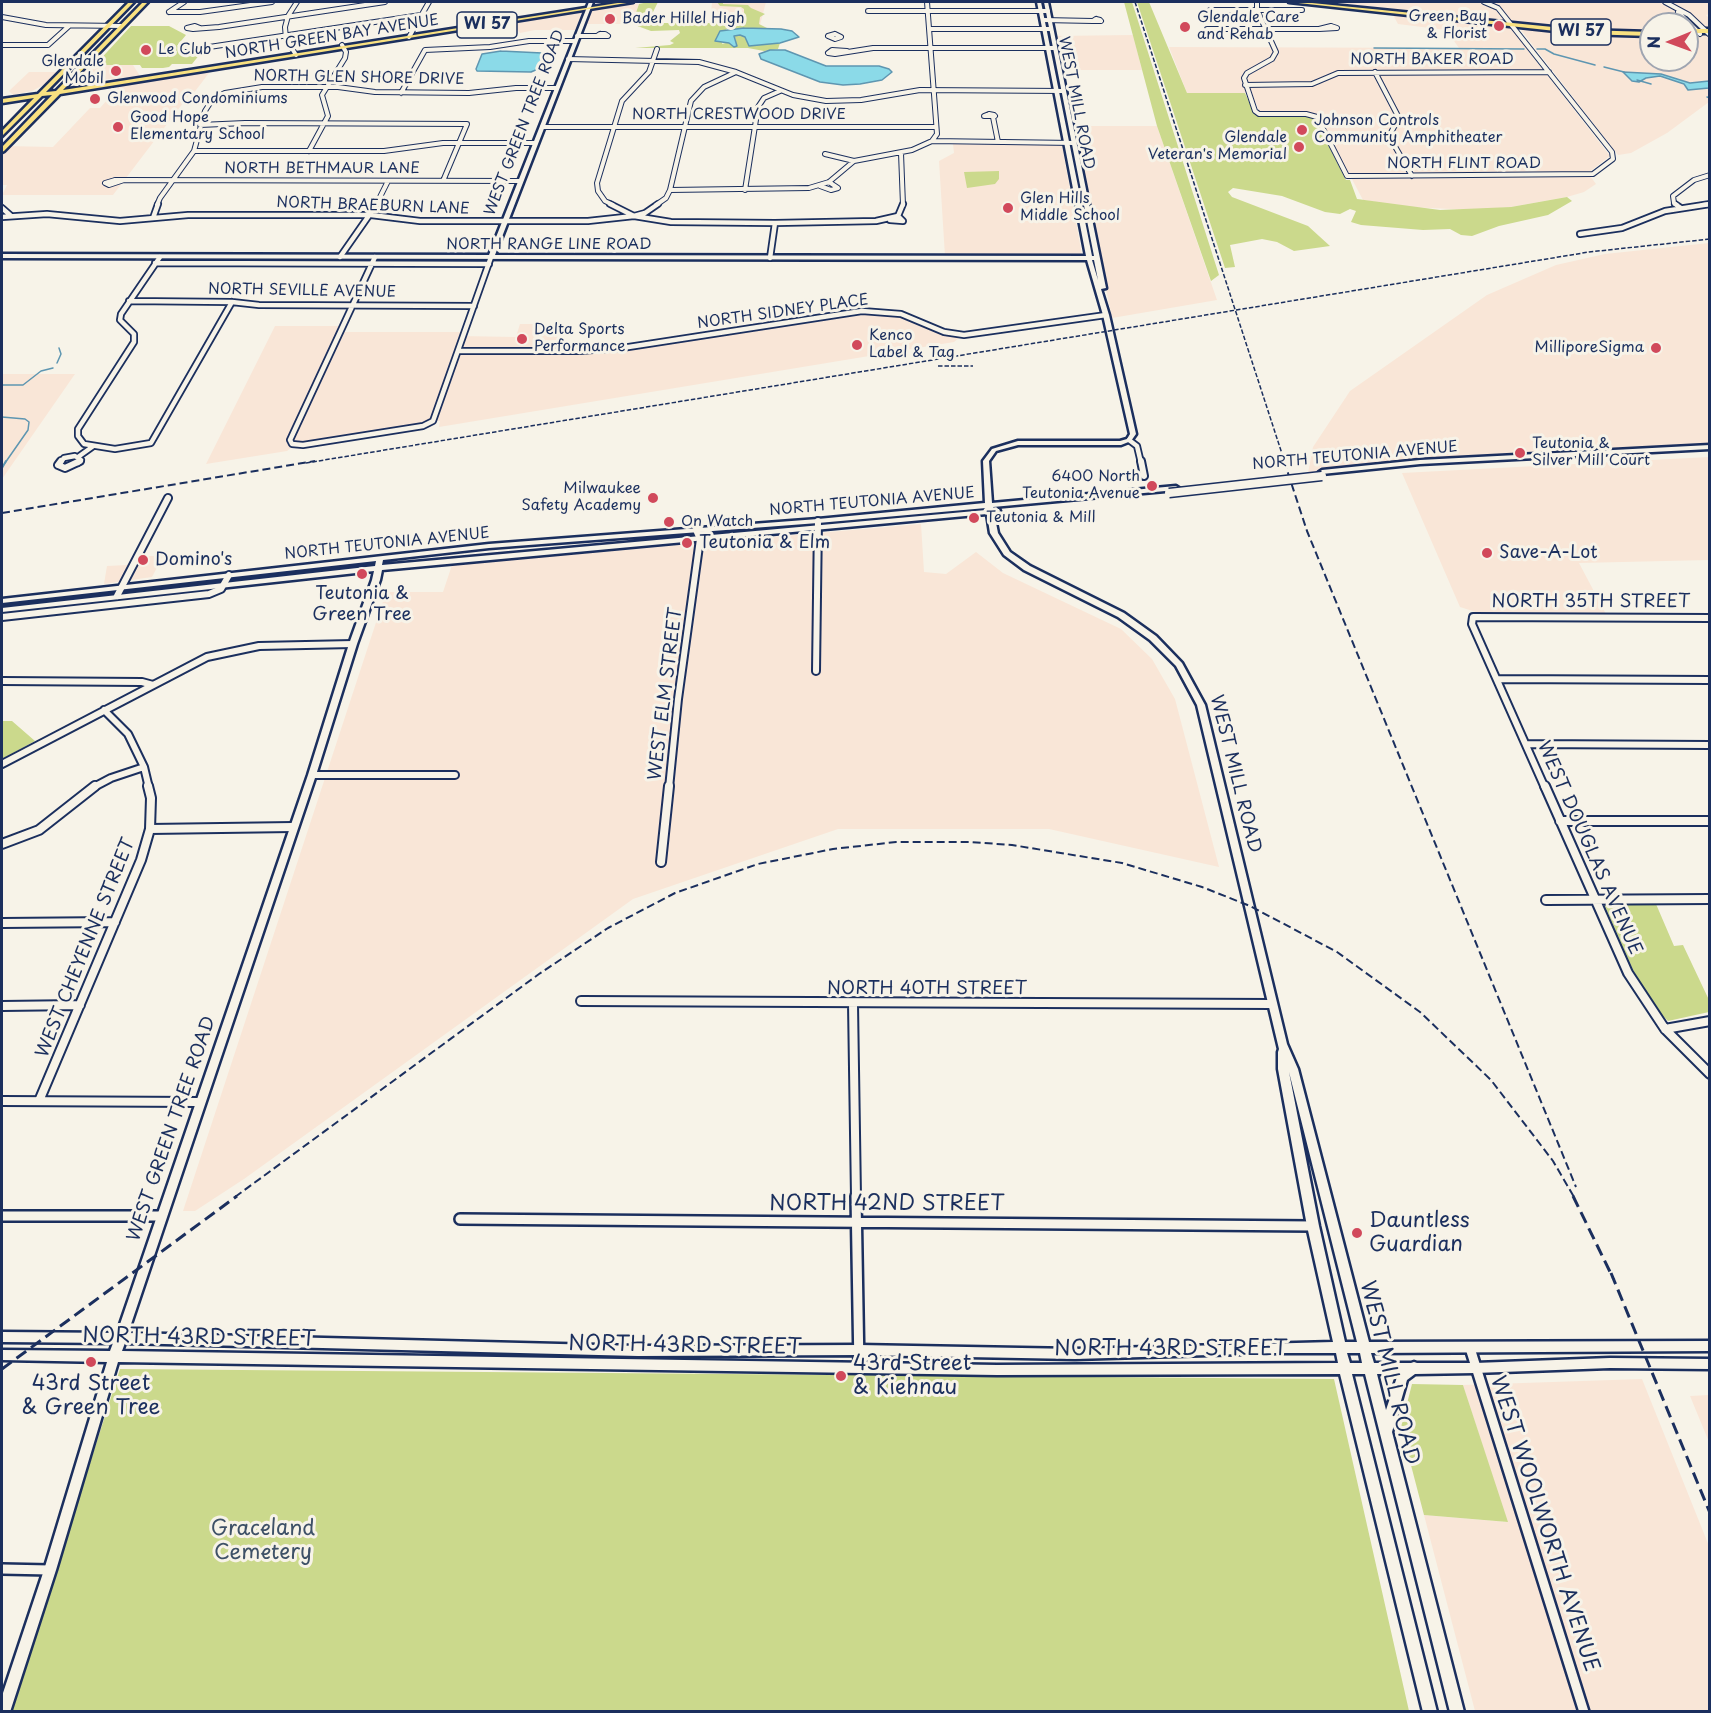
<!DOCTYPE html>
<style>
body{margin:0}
#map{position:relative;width:1711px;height:1713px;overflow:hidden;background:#f7f3e8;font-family:"Playpen Sans",sans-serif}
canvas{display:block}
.frame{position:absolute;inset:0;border:3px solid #1b2f5e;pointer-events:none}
.north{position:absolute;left:1639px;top:12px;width:60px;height:60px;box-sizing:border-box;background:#f7f3e8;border:2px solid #9fa5b1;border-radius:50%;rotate:269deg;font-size:16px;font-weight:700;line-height:24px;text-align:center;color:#1b2f5e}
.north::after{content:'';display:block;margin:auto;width:21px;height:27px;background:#d1495b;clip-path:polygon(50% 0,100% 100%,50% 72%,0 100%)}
</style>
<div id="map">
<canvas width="1711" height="1713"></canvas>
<div class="frame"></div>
<div class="north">N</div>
</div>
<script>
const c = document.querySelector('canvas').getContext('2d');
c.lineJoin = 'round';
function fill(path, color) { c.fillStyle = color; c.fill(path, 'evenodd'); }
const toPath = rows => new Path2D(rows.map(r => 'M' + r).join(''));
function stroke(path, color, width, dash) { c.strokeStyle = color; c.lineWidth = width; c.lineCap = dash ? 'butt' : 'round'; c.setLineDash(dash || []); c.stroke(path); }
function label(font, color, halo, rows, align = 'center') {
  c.font = font + ' "Playpen Sans",sans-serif'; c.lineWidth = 6; c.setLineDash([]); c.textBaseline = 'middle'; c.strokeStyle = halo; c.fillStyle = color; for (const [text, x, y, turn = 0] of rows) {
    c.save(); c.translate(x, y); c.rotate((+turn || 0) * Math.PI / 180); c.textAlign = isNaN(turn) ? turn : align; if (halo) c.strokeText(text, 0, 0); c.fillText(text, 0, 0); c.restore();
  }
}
fill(toPath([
 [630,2,639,4,632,24,581,24,588,8],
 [712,2,766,2,760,25,710,24],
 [1325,2,1709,2,1709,14,1706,15,1709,18,1709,29,1671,4,1663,2,1677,13,1692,29,1687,30,1687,24,1651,24,1651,30,1584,28],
 [576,11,582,12,576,30,535,30,520,33,510,22],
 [1392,13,1512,25,1526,48,1610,156,1588,173,1596,184,1584,192,1567,197,1511,207,1476,210,1406,207,1363,200,1319,117,1260,112,1251,93,1187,93,1169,47,1459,48,1446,30,1398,24],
 [1528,28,1651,35,1651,60,1687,60,1687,35,1709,35,1709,102,1667,133,1631,153,1618,155,1521,30],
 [1133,35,1142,70,1062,70,1055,36],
 [84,65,133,65,140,76,90,81,68,81],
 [212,69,193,94,190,94,113,195,2,195,7,185,2,185,2,150,5,146,53,147,90,108,100,108,122,83],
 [29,72,62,72,55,79,32,91,13,95,9,91],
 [1073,126,1157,126,1217,300,1112,318],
 [953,144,1062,145,1082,255,945,256,939,161,954,153],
 [1709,243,1709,447,1370,466,1308,473,1313,447,1350,391,1487,295,1556,265,1605,254],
 [876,313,909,319,940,334,959,338,954,342,439,427,440,421,428,420,423,423,298,442,287,451,206,464,275,326,339,326,336,332,461,332,459,336,516,337,520,324,567,324,560,354,578,354,629,350],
 [2,374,75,374,2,479],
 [1709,457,1709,560,1579,563,1606,614,1479,613,1460,607,1402,473],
 [921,524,924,572,946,574,976,552,1003,573,1121,629,1152,659,1175,699,1219,867,1049,829,838,829,633,899,244,1179,195,1211,183,1211,386,592,443,592,452,565],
 [133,556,163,556,152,577,104,584,107,566,127,565],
 [1642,1379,1709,1546,1709,1711,1475,1711,1424,1515,1507,1522,1463,1385],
 [1709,1395,1710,1395,1709,1442,1690,1396]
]), '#f9e6d7');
fill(toPath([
 [648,2,658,2,651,16,654,23,717,23,727,21,734,17,741,18,744,17,744,9,741,7,720,6,717,2,723,2,723,4,748,5,751,8,765,14,760,17,759,24,767,28,726,29,722,44,736,40,734,36,740,35,745,37,749,46,780,43,778,49,764,51,748,48,635,48,670,45,674,43,670,41,680,33,679,30,651,31,632,24,639,4],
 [1124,2,1132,2,1219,275,1211,281,1157,126],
 [1137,2,1149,2,1187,93,1245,93,1255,115,1314,117,1346,180,1350,180,1357,199,1440,210,1511,207,1567,197,1572,201,1548,215,1499,226,1472,236,1461,235,1450,229,1423,230,1361,225,1351,222,1356,211,1350,209,1340,214,1325,212,1282,196,1233,188,1228,192,1232,197,1308,226,1330,246,1294,251,1277,242,1262,239,1230,245,1235,267,1225,268],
 [131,26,169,26,186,35,177,46,190,54,200,54,192,64,172,64,169,67,163,68,142,68,140,65,95,65],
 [999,171,999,179,995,184,967,188,964,172],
 [2,721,12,721,35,741,2,759],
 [1604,904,1656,904,1674,946,1683,945,1709,1000,1709,1012,1668,1021,1657,1010,1634,972],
 [120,1369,1334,1379,1409,1711,11,1711],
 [1412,1384,1463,1385,1508,1522,1424,1515,1401,1427]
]), '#cbd98c');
const water = toPath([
 [744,28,781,29,792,31,799,37,780,43,749,46,745,37,740,35,734,36,737,46,734,47,729,43,715,41,720,31,744,28],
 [770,50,785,50,826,66,879,66,889,69,892,72,882,80,860,84,843,85,820,82,761,59,759,54,770,50],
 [501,51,542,53,547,54,538,69,531,72,477,71,476,69,482,54,501,51],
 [1623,72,1661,74,1690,83,1709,81,1709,88,1688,90,1684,84,1660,76,1646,78,1639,82,1632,81,1623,72]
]);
fill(water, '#8bdae8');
stroke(water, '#5e96b1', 1.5);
stroke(toPath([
 [1374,48,1524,49],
 [1537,49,1545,49,1554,54,1595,65],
 [1604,67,1624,72],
 [1637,80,1651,84],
 [1707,97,1710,98],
 [57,363,61,354,59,348],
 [2,385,23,385,41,371,53,368],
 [2,417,25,419,29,422,28,430,5,463]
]), '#5e96b1', 1.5);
stroke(toPath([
 [2,468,6,461]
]), '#5e96b1', 2);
const streetFar4 = toPath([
 [927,2,937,134,932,141],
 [1257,2,1257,10,1276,52,1272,59,1247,73,1244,78,1255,111,1259,114,1306,114,1317,117,1347,176,1593,174,1613,159,1612,152,1498,8,1484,2],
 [1665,2,1689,15,1709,34],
 [1210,10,1302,10],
 [868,11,1048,11],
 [169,12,200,12,272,2],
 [169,12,184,2],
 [1678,12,1700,34],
 [2,17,46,25,121,26],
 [1096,19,1100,20,1101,21,1093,21,1096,19],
 [1043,20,1093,21],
 [1331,26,1337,28,1319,29,1331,26],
 [200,28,195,26,187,28,193,29,219,27,385,2],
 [929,29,1051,29],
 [1207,29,1319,29],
 [600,34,605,34,608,36,597,36,600,34],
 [835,34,841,37,835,39,828,36,835,34],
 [577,36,597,36],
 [409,37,429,2],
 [2,45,48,45,69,26],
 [184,47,200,47],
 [210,47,203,50,196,49,421,15],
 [847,51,832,50,828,53,835,54,873,48,1055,48],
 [296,55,286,39,285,27,288,16,297,2],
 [568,59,699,62,736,72,793,95,826,101,861,100,920,90,1064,91],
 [1375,72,1399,118,1389,136,1412,176],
 [1245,85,1312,84,1338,73,1549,72],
 [401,93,425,50,490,47,529,41,575,41],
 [989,114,994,115,995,116,984,116,989,114],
 [993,117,998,142],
 [200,125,245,123,467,124,443,181],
 [542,127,936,127],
 [194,151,384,151,443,143,535,143],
 [309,151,328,116,322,95,345,58,346,52,342,45],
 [901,153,903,205],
 [825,154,854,161],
 [115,180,124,180,109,185,105,183,115,180],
 [124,180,521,181],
 [820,186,831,190,838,188,829,182],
 [670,190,809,188,829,182,854,161,912,150,932,141,1074,143],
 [745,190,758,107,764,98,780,91],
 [157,205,160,198,194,151,205,111,212,100,225,93,262,87,338,87,375,92,469,93,516,88,557,88],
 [376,205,388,181],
 [613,205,605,201,598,191,597,183,622,101,649,72,657,49],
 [656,205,666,198,670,190,691,101,704,87,736,72],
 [1677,205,1674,203,1673,196,1694,180,1710,175],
 [1702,205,1710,204]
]);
const streetFar3 = toPath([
 [610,204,634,216,645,213,658,204],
 [1675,204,1681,208],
 [2,208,10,215],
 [898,216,903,204],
 [2,217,47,214,120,221,188,215,371,215,420,221,588,221,634,216,671,222,775,223,876,221,898,216],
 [153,218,158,204],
 [890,220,903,221,898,216],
 [1580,234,1622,228,1665,211,1710,204],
 [160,257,121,314,120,320,134,334,134,342,78,429,78,436,84,444,115,449,151,443,232,302],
 [340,257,377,204],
 [375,257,290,440,292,444,303,445,423,426,433,421,491,257],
 [770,258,775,223],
 [155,263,489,264],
 [129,301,232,302,259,305,474,306],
 [458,351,579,351,622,348,862,311,901,314,944,332,964,335,1106,315],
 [1129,440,1137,446,1141,463],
 [78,457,92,447],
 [60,463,64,458,75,456,81,460,78,463]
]);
const streetFar2 = toPath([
 [61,461,58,465,65,468,80,461],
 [1141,461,1144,476],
 [117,596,168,498],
 [2,617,209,594,221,589,229,575],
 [816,671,818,521],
 [1497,679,1710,680],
 [2,681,142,682,153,685],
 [104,710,128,734,144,767,149,788],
 [1526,744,1710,745],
 [2,764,207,657,259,646,353,644],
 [312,775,455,775],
 [92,788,111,778,144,767],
 [669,788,678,699,700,539,696,530],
 [1545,788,1472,624,1473,617,1710,618]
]);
const streetFar1 = toPath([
 [1545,786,1628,973,1665,1029,1710,1074],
 [1560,821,1710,821],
 [150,829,293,827],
 [2,844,39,830,95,786],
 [661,862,669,786],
 [1546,900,1710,899],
 [2,923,115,922],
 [581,1001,1272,1004],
 [853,1004,856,1197],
 [2,1006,80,1005],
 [1665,1029,1710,1021],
 [2,1101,199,1102],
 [39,1101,141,860,150,829,151,798,148,786]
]);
const street = toPath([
 [856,1196,859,1368],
 [2,1216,161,1216],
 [460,1219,1313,1226],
 [1470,1348,1584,1712],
 [2,1569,50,1570]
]);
const secondary = toPath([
 [589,2,593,2,495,255,1086,256,1037,2,1041,2,1092,256,1094,256,1044,2,1048,2,1106,288,1101,289,1109,315,1136,434,1131,441,1121,445,1018,445,996,451,989,461,992,503,1176,486,1179,488,1176,490,993,507,993,509,999,509,1000,511,994,513,998,533,1010,552,1030,566,1124,613,1156,636,1182,663,1205,705,1287,1044,1298,1069,1369,1342,1710,1341,1710,1351,1371,1353,1374,1363,1411,1363,1414,1362,1417,1363,1475,1363,1610,1358,1710,1359,1710,1369,1610,1368,1475,1373,1415,1374,1407,1380,1392,1432,1464,1712,1450,1712,1365,1374,1352,1374,1437,1712,1423,1712,1340,1374,997,1375,118,1362,56,1570,10,1712,2,1712,2,1696,44,1570,107,1362,2,1360,2,1350,110,1351,113,1343,2,1342,2,1332,117,1333,308,775,349,644,372,580,374,571,2,612,2,608,375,566,376,561,2,603,2,599,489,544,818,519,985,503,983,461,992,449,1018,441,1120,441,1127,439,1130,434,1103,315,1087,260,2,258,2,254,489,255,589,2],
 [1092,260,1094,260,1098,280,1092,260],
 [986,508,986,510,382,565,383,560,489,548,818,523,986,508],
 [987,514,990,533,1004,555,1024,570,1118,617,1150,640,1176,666,1197,705,1279,1049,1278,1052,1278,1069,1307,1226,1333,1342,1075,1349,859,1345,638,1346,128,1333,316,775,357,644,380,580,382,570,987,514],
 [1289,1072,1357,1342,1345,1342,1319,1226,1289,1072],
 [125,1343,638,1356,859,1355,1075,1359,1276,1353,1336,1353,1338,1363,997,1365,122,1351,125,1343],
 [1347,1353,1360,1353,1362,1363,1350,1363,1347,1353],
 [1377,1374,1398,1374,1386,1410,1377,1374],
 [1710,445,1710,449,1420,464,1322,474,1319,472,1322,470,1420,460,1710,445]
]);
const primary = toPath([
 [129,2,134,2,46,92,56,91,143,2,148,2,63,90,624,2,633,2,60,94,4,151,2,152,2,147,52,95,42,96,2,136,2,131,34,98,2,103,2,99,38,94,129,2],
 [1289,2,1302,2,1583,30,1651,32,1651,36,1583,34,1289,2],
 [1687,29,1710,29,1710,33,1687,33,1687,29]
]);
stroke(streetFar4, '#1b2f5e', 6);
stroke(streetFar3, '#1b2f5e', 8);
stroke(streetFar2, '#1b2f5e', 10);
stroke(streetFar1, '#1b2f5e', 12);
stroke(street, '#1b2f5e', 14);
stroke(secondary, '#1b2f5e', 5);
stroke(primary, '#1b2f5e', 5);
stroke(streetFar4, '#f7f3e8', 4);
stroke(streetFar3, '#f7f3e8', 4.5);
stroke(streetFar2, '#f7f3e8', 6);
stroke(streetFar1, '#f7f3e8', 8);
stroke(street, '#f7f3e8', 9);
fill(secondary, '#f7f3e8');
fill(primary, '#f9e181');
stroke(toPath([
 [1135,2,1285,463],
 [938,366,973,366],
 [306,463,1589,252,1710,239]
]), '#1b2f5e', 1.5, [4.5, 2]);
stroke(toPath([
 [1284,461,1307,531,1576,1187],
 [2,513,315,461],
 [235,1197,539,974,608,928,675,893,758,864,833,849,896,842,970,842,1012,845,1122,863,1202,887,1250,906,1337,952,1420,1012,1491,1080,1553,1161,1574,1197]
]), '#1b2f5e', 2, [8, 4]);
stroke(toPath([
 [1573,1196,1614,1280],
 [1611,1273,1710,1513],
 [2,1369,237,1196]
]), '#1b2f5e', 3, [12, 6]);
const secondaryBridge = toPath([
 [1169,493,1322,476]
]);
stroke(secondaryBridge, '#1b2f5e', 11, []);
stroke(secondaryBridge, '#f7f3e8', 8);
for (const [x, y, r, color] of [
 [610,19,6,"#d1495b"],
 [1499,26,6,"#d1495b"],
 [1185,27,6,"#d1495b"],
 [146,50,6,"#d1495b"],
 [116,71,6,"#d1495b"],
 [95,99,6,"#d1495b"],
 [118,127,6,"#d1495b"],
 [1302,130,6,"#d1495b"],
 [1299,147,6,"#d1495b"],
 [1008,208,6,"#d1495b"],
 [522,339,6,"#d1495b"],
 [857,345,6,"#d1495b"],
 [1656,348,6,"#d1495b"],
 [1520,453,6,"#d1495b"],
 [1152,486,6,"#d1495b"],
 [653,498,6,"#d1495b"],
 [974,518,6,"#d1495b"],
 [669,522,6,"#d1495b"],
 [687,543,6,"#d1495b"],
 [1487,553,6,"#d1495b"],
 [143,560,6,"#d1495b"],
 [362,574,6,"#d1495b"],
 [1357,1233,6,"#d1495b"],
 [91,1362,6,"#d1495b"],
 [841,1376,6,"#d1495b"]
]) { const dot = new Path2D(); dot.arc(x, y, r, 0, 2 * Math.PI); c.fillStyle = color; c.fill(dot); stroke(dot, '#f7f3e8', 2); }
label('15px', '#1b2f5e', '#f7f3e8', [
 ["Green Bay",1487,17,"right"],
 ["& Florist",1487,34,"right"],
 ["Glendale Care",1197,18],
 ["and Rehab",1197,35],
 ["Bader Hillel High",622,19],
 ["Le Club",158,50],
 ["Glendale",104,62,"right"],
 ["Mobil",104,79,"right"],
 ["Glenwood Condominiums",107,99],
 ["Good Hope",130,118],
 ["Elementary School",130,135],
 ["Johnson Controls",1314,121],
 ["Community Amphitheater",1314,138],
 ["Glendale",1287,138,"right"],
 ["Veteran's Memorial",1287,155,"right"],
 ["Glen Hills",1020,199],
 ["Middle School",1020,216],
 ["Delta Sports",534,330],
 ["Performance",534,347],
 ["Kenco",869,336],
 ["Label & Tag",869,353],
 ["MilliporeSigma",1644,348,"right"],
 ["Teutonia &",1532,444],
 ["Silver Mill Court",1532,461],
 ["6400 North",1140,477,"right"],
 ["Teutonia Avenue",1140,494,"right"],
 ["Milwaukee",641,489,"right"],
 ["Safety Academy",641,506,"right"],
 ["Teutonia & Mill",986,518],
 ["On Watch",681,522]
], 'left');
label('15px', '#1b2f5e', '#f7f3e8', [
 ["NORTH GREEN BAY AVENUE",332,37,-9],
 ["NORTH BAKER ROAD",1432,60],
 ["NORTH GLEN SHORE DRIVE",359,78,1],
 ["WEST MILL ROAD",1076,103,79],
 ["NORTH CRESTWOOD DRIVE",739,115],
 ["WEST GREEN TREE ROAD",525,123,-69],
 ["NORTH FLINT ROAD",1464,164],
 ["NORTH BETHMAUR LANE",322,169],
 ["NORTH BRAEBURN LANE",373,206,2],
 ["NORTH RANGE LINE ROAD",549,245],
 ["NORTH SEVILLE AVENUE",302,291,1],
 ["NORTH SIDNEY PLACE",783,312,-8],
 ["NORTH TEUTONIA AVENUE",1355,456,-5],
 ["NORTH TEUTONIA AVENUE",872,502,-5],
 ["NORTH TEUTONIA AVENUE",387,544,-6]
]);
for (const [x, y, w] of [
 [487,25,60],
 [1581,32,60]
]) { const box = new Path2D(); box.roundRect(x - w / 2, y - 13, w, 26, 4.5); c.fillStyle = '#f7f3e8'; c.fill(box); stroke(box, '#1b2f5e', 1.5); }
label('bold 16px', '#1b2f5e', null, [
 ["WI 57",487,25],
 ["WI 57",1581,32]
]);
label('18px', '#1b2f5e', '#f7f3e8', [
 ["Teutonia & Elm",699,543],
 ["Save-A-Lot",1499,553],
 ["Domino's",155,560],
 ["Teutonia &",362,594,"center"],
 ["Green Tree",362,615,"center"]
], 'left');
label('18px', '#1b2f5e', '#f7f3e8', [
 ["NORTH 35TH STREET",1591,602],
 ["WEST ELM STREET",666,694,-83],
 ["WEST MILL ROAD",1235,774,76],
 ["WEST DOUGLAS AVENUE",1589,848,66],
 ["WEST CHEYENNE STREET",86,948,-68],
 ["NORTH 40TH STREET",927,989],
 ["WEST GREEN TREE ROAD",172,1129,-71]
]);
label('21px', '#1b2f5e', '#f7f3e8', [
 ["NORTH 42ND STREET",887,1204],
 ["NORTH 43RD STREET",199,1338,1],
 ["NORTH 43RD STREET",685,1346,1],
 ["NORTH 43RD STREET",1171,1349],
 ["WEST MILL ROAD",1389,1373,76],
 ["WEST WOOLWORTH AVENUE",1544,1524,72]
]);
label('21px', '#1b2f5e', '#f7f3e8', [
 ["Dauntless",1369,1221],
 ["Guardian",1369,1245],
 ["43rd Street",853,1364],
 ["& Kiehnau",853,1388],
 ["43rd Street",91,1384,"center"],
 ["& Green Tree",91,1408,"center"]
], 'left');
label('21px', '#3e5167', '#f7f3e8', [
 ["Graceland",263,1529],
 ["Cemetery",263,1553]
]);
</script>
